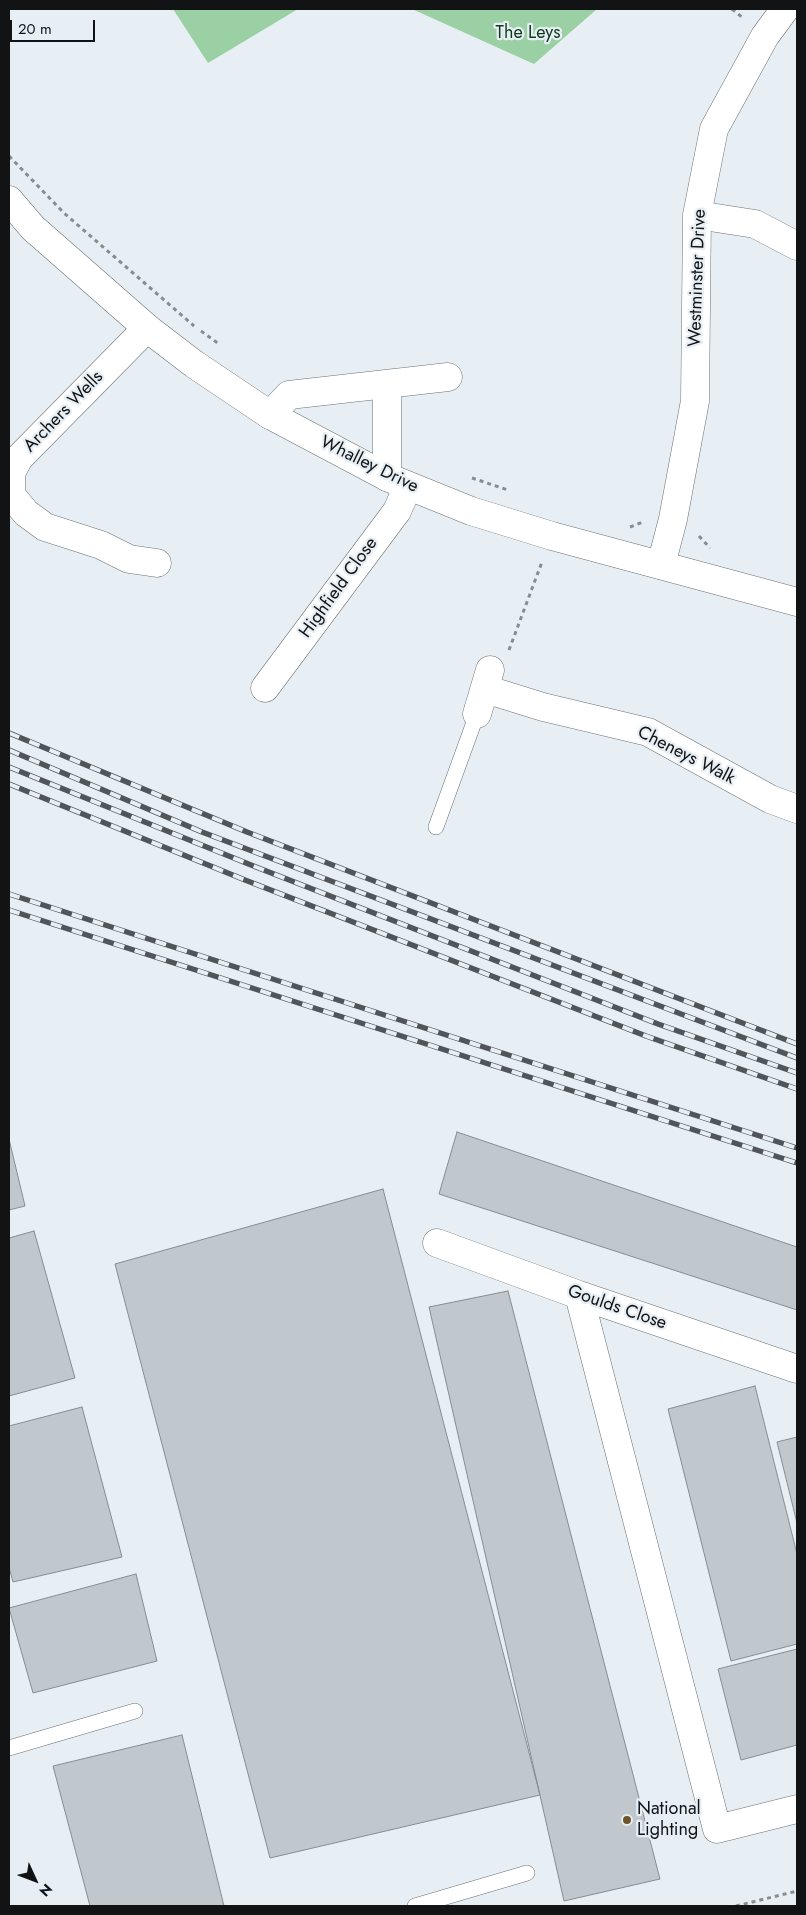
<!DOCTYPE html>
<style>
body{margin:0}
#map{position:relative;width:806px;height:1915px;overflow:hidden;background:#e7eff5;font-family:Jost,sans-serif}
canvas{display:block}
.frame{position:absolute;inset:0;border:10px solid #111315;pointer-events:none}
.north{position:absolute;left:10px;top:1855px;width:50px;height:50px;-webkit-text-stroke:4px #e7eff5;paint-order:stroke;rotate:133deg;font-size:14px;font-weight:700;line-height:20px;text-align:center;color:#111315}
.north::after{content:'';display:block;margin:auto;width:18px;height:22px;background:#111315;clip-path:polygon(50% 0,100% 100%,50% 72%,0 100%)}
.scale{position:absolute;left:10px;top:20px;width:85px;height:22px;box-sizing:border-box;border:2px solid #111315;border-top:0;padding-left:6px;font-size:15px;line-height:18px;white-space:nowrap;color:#111315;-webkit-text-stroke:4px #e7eff5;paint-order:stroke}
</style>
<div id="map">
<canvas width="806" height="1915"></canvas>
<div class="frame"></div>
<div class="north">N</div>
<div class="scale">20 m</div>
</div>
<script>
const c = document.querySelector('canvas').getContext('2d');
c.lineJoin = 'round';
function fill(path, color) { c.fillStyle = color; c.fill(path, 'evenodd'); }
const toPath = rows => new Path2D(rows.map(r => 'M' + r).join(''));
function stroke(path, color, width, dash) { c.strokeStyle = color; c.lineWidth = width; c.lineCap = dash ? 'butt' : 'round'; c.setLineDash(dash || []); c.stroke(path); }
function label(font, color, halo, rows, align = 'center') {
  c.font = font + ' Jost,sans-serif'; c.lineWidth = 4.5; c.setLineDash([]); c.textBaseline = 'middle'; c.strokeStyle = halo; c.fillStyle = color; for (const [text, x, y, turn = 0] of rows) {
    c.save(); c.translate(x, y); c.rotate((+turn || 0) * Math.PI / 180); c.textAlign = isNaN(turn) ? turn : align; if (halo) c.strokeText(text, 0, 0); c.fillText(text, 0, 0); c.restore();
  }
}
fill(toPath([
 [173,9,298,9,208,63],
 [412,9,597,9,534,64]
]), '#9bcfa4');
const building = toPath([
 [457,1132,797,1247,797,1310,439,1194,457,1132],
 [9,1139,25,1206,9,1210,9,1139],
 [383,1189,540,1795,270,1858,115,1264,383,1189],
 [34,1231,75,1378,9,1396,9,1238,34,1231],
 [508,1291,660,1879,564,1901,429,1307,508,1291],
 [755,1386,797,1554,797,1644,731,1661,668,1409,755,1386],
 [82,1407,122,1557,13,1582,9,1567,9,1426,82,1407],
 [797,1437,797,1523,777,1442,797,1437],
 [136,1574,157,1661,33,1693,9,1608,136,1574],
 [797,1649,797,1745,741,1760,718,1669,797,1649],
 [182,1735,224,1906,90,1906,53,1766,182,1735]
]);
fill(building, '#c0c8cd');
stroke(building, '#858c92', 1);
const service = toPath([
 [436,827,477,714],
 [9,1748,135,1711],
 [415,1906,527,1873]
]);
const minor = toPath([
 [697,215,755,224,797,246],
 [147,328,19,458,11,473,11,495,26,513,45,527,101,545,129,559,157,563],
 [387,384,387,477],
 [270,415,289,395,448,377],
 [661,565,673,519,695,401,697,215,714,129,765,36,785,9],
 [265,688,397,511,408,486],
 [485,689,543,707,648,732,770,799,797,809],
 [477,714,490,670],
 [437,1243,579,1295,797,1369],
 [579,1295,717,1829,797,1809]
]);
const tertiary = toPath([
 [9,200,33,228,147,328,194,364,270,415,387,477,471,511,552,536,797,602]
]);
stroke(service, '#6b7277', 16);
stroke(minor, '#6b7277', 29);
stroke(tertiary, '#6b7277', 29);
stroke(toPath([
 [732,9,743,18],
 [9,156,64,213,194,326],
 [201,331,219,344],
 [472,478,508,490],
 [630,527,643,522],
 [699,536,710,548],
 [509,650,542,562],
 [736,1906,797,1891]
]), '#878c90', 3, [4, 4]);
stroke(service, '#fff', 15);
stroke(minor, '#fff', 28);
stroke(tertiary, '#fff', 28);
const rail = toPath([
 [9,733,247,832,797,1044],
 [9,750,202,832,797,1058],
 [9,767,256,867,658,1024,797,1073],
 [9,784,245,880,646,1036,797,1089],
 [9,894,797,1148],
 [9,910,797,1163]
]);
stroke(rail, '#515558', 5.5);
stroke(rail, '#e7eff5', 4, [11]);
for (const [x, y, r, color] of [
 [627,1820,5,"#6e5426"]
]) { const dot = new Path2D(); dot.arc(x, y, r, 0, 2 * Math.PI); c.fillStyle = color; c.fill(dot); stroke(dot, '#e7eff5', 2); }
label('18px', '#0c3a1a', '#e7eff5', [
 ["The Leys",528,34]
]);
label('18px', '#111315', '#e7eff5', [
 ["Westminster Drive",698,278,-88],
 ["Archers Wells",64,412,-46],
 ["Whalley Drive",369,465,26],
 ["Highfield Close",339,588,-54],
 ["Cheneys Walk",686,756,27],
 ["Goulds Close",617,1308,19]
]);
label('18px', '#111315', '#e7eff5', [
 ["National",637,1810],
 ["Lighting",637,1831]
], 'left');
</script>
